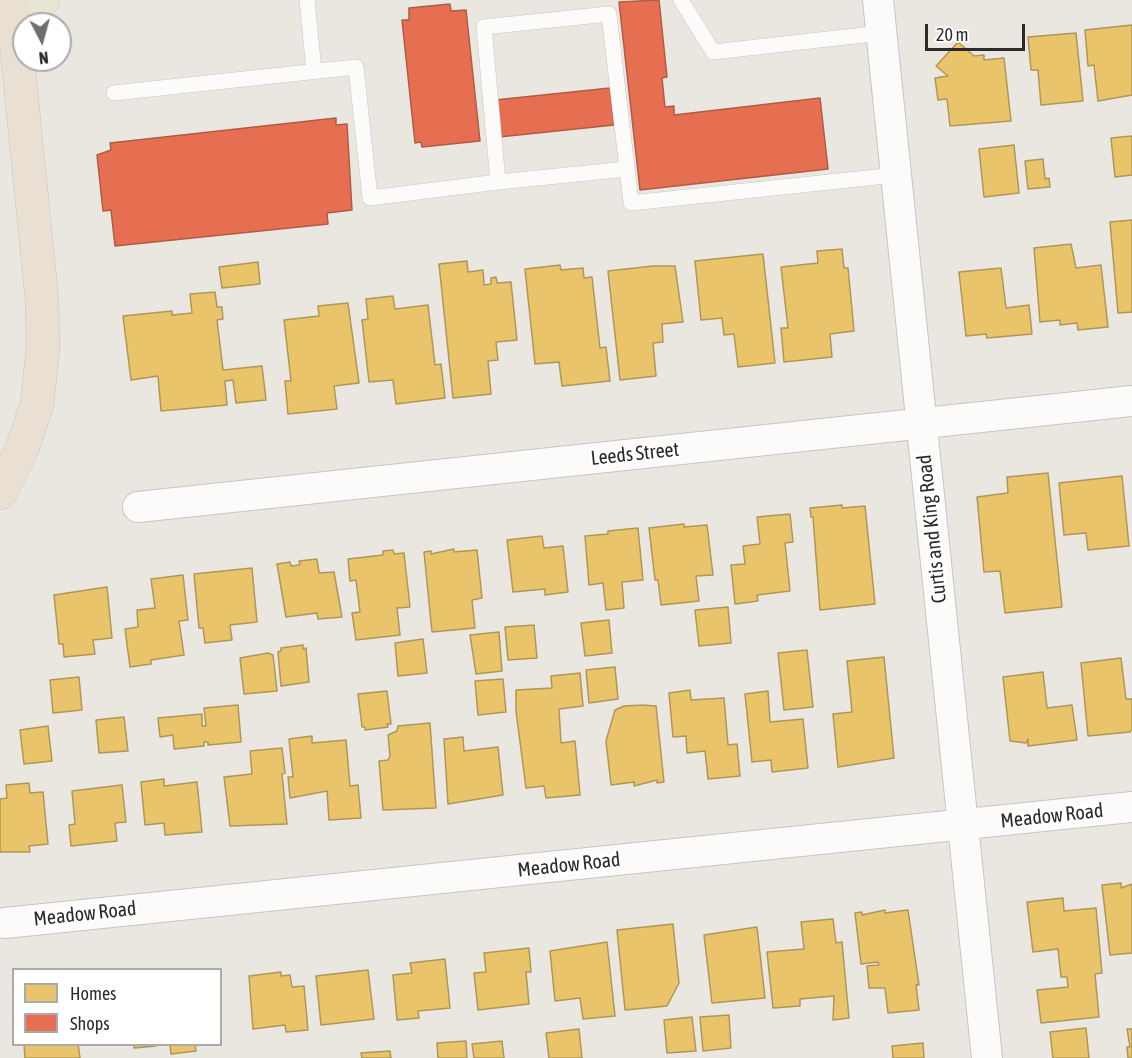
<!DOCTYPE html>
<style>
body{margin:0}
#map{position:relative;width:1132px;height:1058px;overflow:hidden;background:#eae7e0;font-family:"Asap Condensed",sans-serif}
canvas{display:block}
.legend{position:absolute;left:12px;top:968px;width:210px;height:78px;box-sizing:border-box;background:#fff;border:2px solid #aaa;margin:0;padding:8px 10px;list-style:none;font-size:18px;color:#2b2b2b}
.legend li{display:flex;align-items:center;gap:12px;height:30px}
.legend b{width:30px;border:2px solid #aaa}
.north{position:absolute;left:12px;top:12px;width:60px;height:60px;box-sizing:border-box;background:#fff;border:2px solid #aaa;border-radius:50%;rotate:174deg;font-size:16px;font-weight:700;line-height:24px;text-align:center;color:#2b2b2b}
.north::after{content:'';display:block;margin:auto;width:21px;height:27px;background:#6e6d6a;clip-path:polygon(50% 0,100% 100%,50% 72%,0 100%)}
.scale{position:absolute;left:925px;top:24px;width:100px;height:27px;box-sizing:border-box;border:3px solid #2b2b2b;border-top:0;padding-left:8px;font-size:18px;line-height:21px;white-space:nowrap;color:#2b2b2b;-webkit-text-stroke:4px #fff;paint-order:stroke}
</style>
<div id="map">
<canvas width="1132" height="1058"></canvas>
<ul class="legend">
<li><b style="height:16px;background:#e9c46a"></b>Homes</li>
<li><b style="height:16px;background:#e76f51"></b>Shops</li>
</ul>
<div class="north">N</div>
<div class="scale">20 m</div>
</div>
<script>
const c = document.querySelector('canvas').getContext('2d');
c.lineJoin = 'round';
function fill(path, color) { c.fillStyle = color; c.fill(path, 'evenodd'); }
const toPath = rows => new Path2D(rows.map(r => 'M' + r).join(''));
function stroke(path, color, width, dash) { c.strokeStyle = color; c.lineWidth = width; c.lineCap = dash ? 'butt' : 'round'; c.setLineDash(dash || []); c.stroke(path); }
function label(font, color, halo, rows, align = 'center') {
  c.font = font + ' "Asap Condensed",sans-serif'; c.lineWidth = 6; c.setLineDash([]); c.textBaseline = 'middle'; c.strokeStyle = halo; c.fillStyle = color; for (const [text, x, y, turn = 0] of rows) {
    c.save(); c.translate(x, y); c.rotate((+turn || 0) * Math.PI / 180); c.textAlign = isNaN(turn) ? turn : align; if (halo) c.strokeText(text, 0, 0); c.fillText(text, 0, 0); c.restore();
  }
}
const homes = toPath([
 [1132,25,1132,95,1098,101,1094,65,1088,66,1085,30,1132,25],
 [1076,33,1083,101,1041,105,1038,70,1031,70,1028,37,1076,33],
 [958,42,974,56,984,55,984,60,1004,58,1011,121,950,126,947,99,938,100,935,78,948,76,936,66,958,42],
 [1132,136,1132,175,1115,177,1111,138,1132,136],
 [1014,145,1019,193,984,197,979,149,1014,145],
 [1043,159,1045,179,1049,178,1050,187,1028,189,1025,161,1043,159],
 [1132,220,1132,312,1118,313,1110,222,1132,220],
 [1071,244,1076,268,1101,265,1108,327,1078,330,1077,323,1060,325,1060,320,1040,322,1034,248,1071,244],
 [842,249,844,268,848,268,854,331,830,334,832,357,784,362,781,328,788,328,781,267,818,263,817,251,842,249],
 [763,254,775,363,738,367,734,334,724,335,722,318,701,320,695,261,763,254],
 [467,261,468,272,483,270,484,285,491,284,491,278,496,277,497,283,511,282,517,340,496,342,498,360,488,361,491,394,453,398,439,264,467,261],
 [258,262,260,284,222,288,219,267,258,262],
 [560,265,561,270,583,268,584,278,592,277,600,348,606,347,610,381,562,386,559,362,535,364,525,269,560,265],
 [653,266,675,266,683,322,662,324,663,342,653,343,656,376,620,380,608,271,653,266],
 [1001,268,1006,308,1029,305,1032,334,987,338,986,334,966,336,959,272,1001,268],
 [215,292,217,307,222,307,223,319,217,320,223,370,262,366,266,400,236,403,233,380,225,381,227,405,161,411,158,376,131,380,123,316,172,311,172,315,192,313,190,294,215,292],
 [393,296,395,309,428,305,435,365,441,364,445,398,396,404,393,380,369,382,362,320,368,319,366,299,393,296],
 [348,303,359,383,334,386,337,409,288,414,285,381,291,381,284,320,319,316,318,306,348,303],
 [1048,473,1062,607,1005,613,1000,571,984,572,977,497,1008,493,1007,477,1048,473],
 [1122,476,1129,546,1088,550,1086,533,1064,535,1059,483,1122,476],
 [842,505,842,508,865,506,875,604,820,610,813,517,811,517,810,508,842,505],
 [790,514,793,542,785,543,790,591,757,595,758,601,735,604,731,565,745,564,743,546,760,544,757,517,790,514],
 [684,524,684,527,707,525,713,575,696,576,699,601,661,605,658,580,655,580,649,528,684,524],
 [638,528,643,580,622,582,624,608,606,610,603,583,589,585,585,536,608,534,608,531,638,528],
 [542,536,544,548,563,546,568,592,545,595,545,589,513,592,507,540,542,536],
 [454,549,454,552,477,550,482,598,472,600,475,628,432,632,424,552,431,551,431,554,454,549],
 [393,550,394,554,404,553,410,607,397,608,400,635,356,640,352,613,360,612,356,580,350,581,348,559,383,555,383,551,393,550],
 [317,559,319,573,334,572,342,617,318,619,317,613,286,617,277,564,290,562,291,566,300,565,299,561,317,559],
 [252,568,257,622,230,625,232,640,205,643,203,628,199,628,194,574,252,568],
 [183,575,188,620,179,621,184,655,151,660,151,664,130,667,125,629,138,627,137,610,155,608,151,579,183,575],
 [107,587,112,638,93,640,95,654,64,657,63,644,59,644,54,595,107,587],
 [728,607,731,643,699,646,695,610,728,607],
 [609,620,612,653,585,656,581,623,609,620],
 [534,625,537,658,508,660,505,627,534,625],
 [499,632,502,671,476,674,470,635,499,632],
 [423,639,427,673,398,676,395,643,423,639],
 [303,645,303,649,306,648,309,682,281,686,278,652,281,651,281,648,303,645],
 [807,650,813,707,784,710,778,653,807,650],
 [268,653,273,655,277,691,244,694,240,658,268,653],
 [884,657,894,758,838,767,833,714,852,712,847,661,884,657],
 [1121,658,1126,699,1132,699,1132,729,1130,732,1088,736,1081,663,1121,658],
 [615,667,618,699,589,703,586,670,615,667],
 [1043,672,1047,708,1072,705,1077,740,1028,746,1028,739,1026,743,1010,741,1003,677,1043,672],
 [580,673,583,706,559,709,561,743,575,741,580,795,546,798,544,786,526,788,516,711,516,690,552,688,551,676,580,673],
 [79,677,82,710,53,713,50,680,79,677],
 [503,679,506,712,478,715,475,681,503,679],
 [690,690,691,700,724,698,728,745,737,744,740,776,708,779,705,751,687,753,686,736,673,737,669,693,690,690],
 [387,691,391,724,387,724,388,727,365,730,365,727,362,727,358,694,387,691],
 [768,691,770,722,803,719,808,768,772,772,771,760,752,762,745,694,768,691],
 [238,705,241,742,208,745,208,742,204,742,204,746,174,749,173,735,160,737,158,718,202,714,202,726,206,726,204,708,238,705],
 [642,705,656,706,664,782,657,783,657,780,634,786,634,782,611,785,606,741,615,710,624,706,642,705],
 [124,717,128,751,99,753,96,720,124,717],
 [430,723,436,808,383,810,379,761,388,760,390,756,388,735,397,731,398,726,430,723],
 [48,726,52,761,24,764,20,730,48,726],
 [312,736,312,743,346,740,350,786,358,785,361,818,329,820,327,791,290,798,288,777,293,777,289,739,312,736],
 [463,737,464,751,498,747,503,795,448,804,444,739,463,737],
 [282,748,285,773,282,774,287,824,230,826,224,777,252,774,250,751,282,748],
 [164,779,164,786,197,782,202,832,165,835,164,823,145,825,141,782,164,779],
 [29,783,30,793,43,792,48,844,29,846,30,852,0,852,0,799,7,798,6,785,29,783],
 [122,785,126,822,115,823,117,841,71,846,69,825,75,824,72,791,122,785],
 [1121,883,1121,888,1132,884,1132,953,1110,955,1102,885,1121,883],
 [1063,898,1064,911,1096,908,1102,973,1095,974,1099,1017,1041,1023,1037,990,1068,987,1067,977,1061,977,1058,949,1033,952,1027,902,1063,898],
 [885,910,885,913,908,910,919,985,916,985,919,1010,888,1013,885,988,869,988,867,966,879,965,878,962,861,964,855,913,862,912,862,915,885,910],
 [833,919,836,943,842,942,849,1018,833,1020,834,996,800,999,800,1006,773,1008,767,952,804,949,801,922,833,919],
 [673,924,679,983,667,1006,625,1010,617,930,673,924],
 [757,927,765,998,712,1003,704,935,757,927],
 [607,942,615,1016,583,1019,580,998,555,1001,550,951,607,942],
 [529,948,531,972,526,972,529,1004,478,1010,474,973,486,972,484,953,529,948],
 [445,959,450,1008,418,1011,419,1018,397,1020,393,975,412,973,410,963,445,959],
 [368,970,374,1019,321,1025,316,976,368,970],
 [281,972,281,976,290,975,292,987,304,986,308,1030,286,1032,285,1025,253,1029,249,976,281,972],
 [729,1015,731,1048,703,1051,700,1017,729,1015],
 [692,1017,696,1051,667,1053,664,1020,692,1017],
 [1086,1028,1089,1058,1053,1058,1050,1032,1086,1028],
 [579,1029,582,1058,549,1058,546,1033,579,1029],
 [1127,1029,1132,1029,1132,1058,1128,1058,1127,1047,1130,1047,1127,1029],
 [466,1041,467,1058,438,1058,437,1043,466,1041],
 [502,1041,504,1058,474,1058,472,1044,502,1041],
 [923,1043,924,1058,893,1058,892,1046,923,1043],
 [24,1044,78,1044,80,1058,25,1058,24,1044],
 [134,1044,156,1044,156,1046,134,1048,134,1044],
 [170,1044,195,1044,196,1051,171,1054,170,1044],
 [390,1051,391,1058,362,1058,361,1053,390,1051]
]);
fill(homes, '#e9c46a');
stroke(homes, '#b09657', 1.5);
const shops = toPath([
 [659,0,667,77,662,78,665,107,674,106,674,115,820,98,828,169,640,190,619,2,659,0],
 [450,4,451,11,466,10,480,141,422,147,421,142,415,143,402,20,409,20,409,8,450,4],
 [610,88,614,125,499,137,495,100,610,88],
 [336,118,336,125,347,124,352,210,327,213,328,224,115,246,111,210,103,211,97,155,111,150,110,143,336,118]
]);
fill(shops, '#e76f51');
stroke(shops, '#af5b46', 1.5);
const service = toPath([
 [307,0,314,71],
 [681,0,713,52,881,33],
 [114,93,356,67,370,198,498,182,484,27,609,14,631,203,896,175],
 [498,182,627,169]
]);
const minor = toPath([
 [878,0,987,1058],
 [138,507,1132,401],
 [5,923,1132,807]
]);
const primary = toPath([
 [0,5,43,0]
]);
const motorway = toPath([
 [0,493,22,449,37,404,43,348,42,300,12,3]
]);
stroke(service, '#c7c6c6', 16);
stroke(minor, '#c7c6c6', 32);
stroke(primary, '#c5c4c1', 34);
stroke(motorway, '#c5c4c1', 34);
stroke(service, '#fcfbfa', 15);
stroke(minor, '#fcfbfa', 30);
stroke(primary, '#e8e5d2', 33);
stroke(motorway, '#e9e0d3', 33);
label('20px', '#2b2b2b', '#fff', [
 ["Leeds Street",635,454,-6],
 ["Curtis and King Road",932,529,-96],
 ["Meadow Road",1052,816,-6],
 ["Meadow Road",569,865,-6],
 ["Meadow Road",85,914,-6]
]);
</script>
